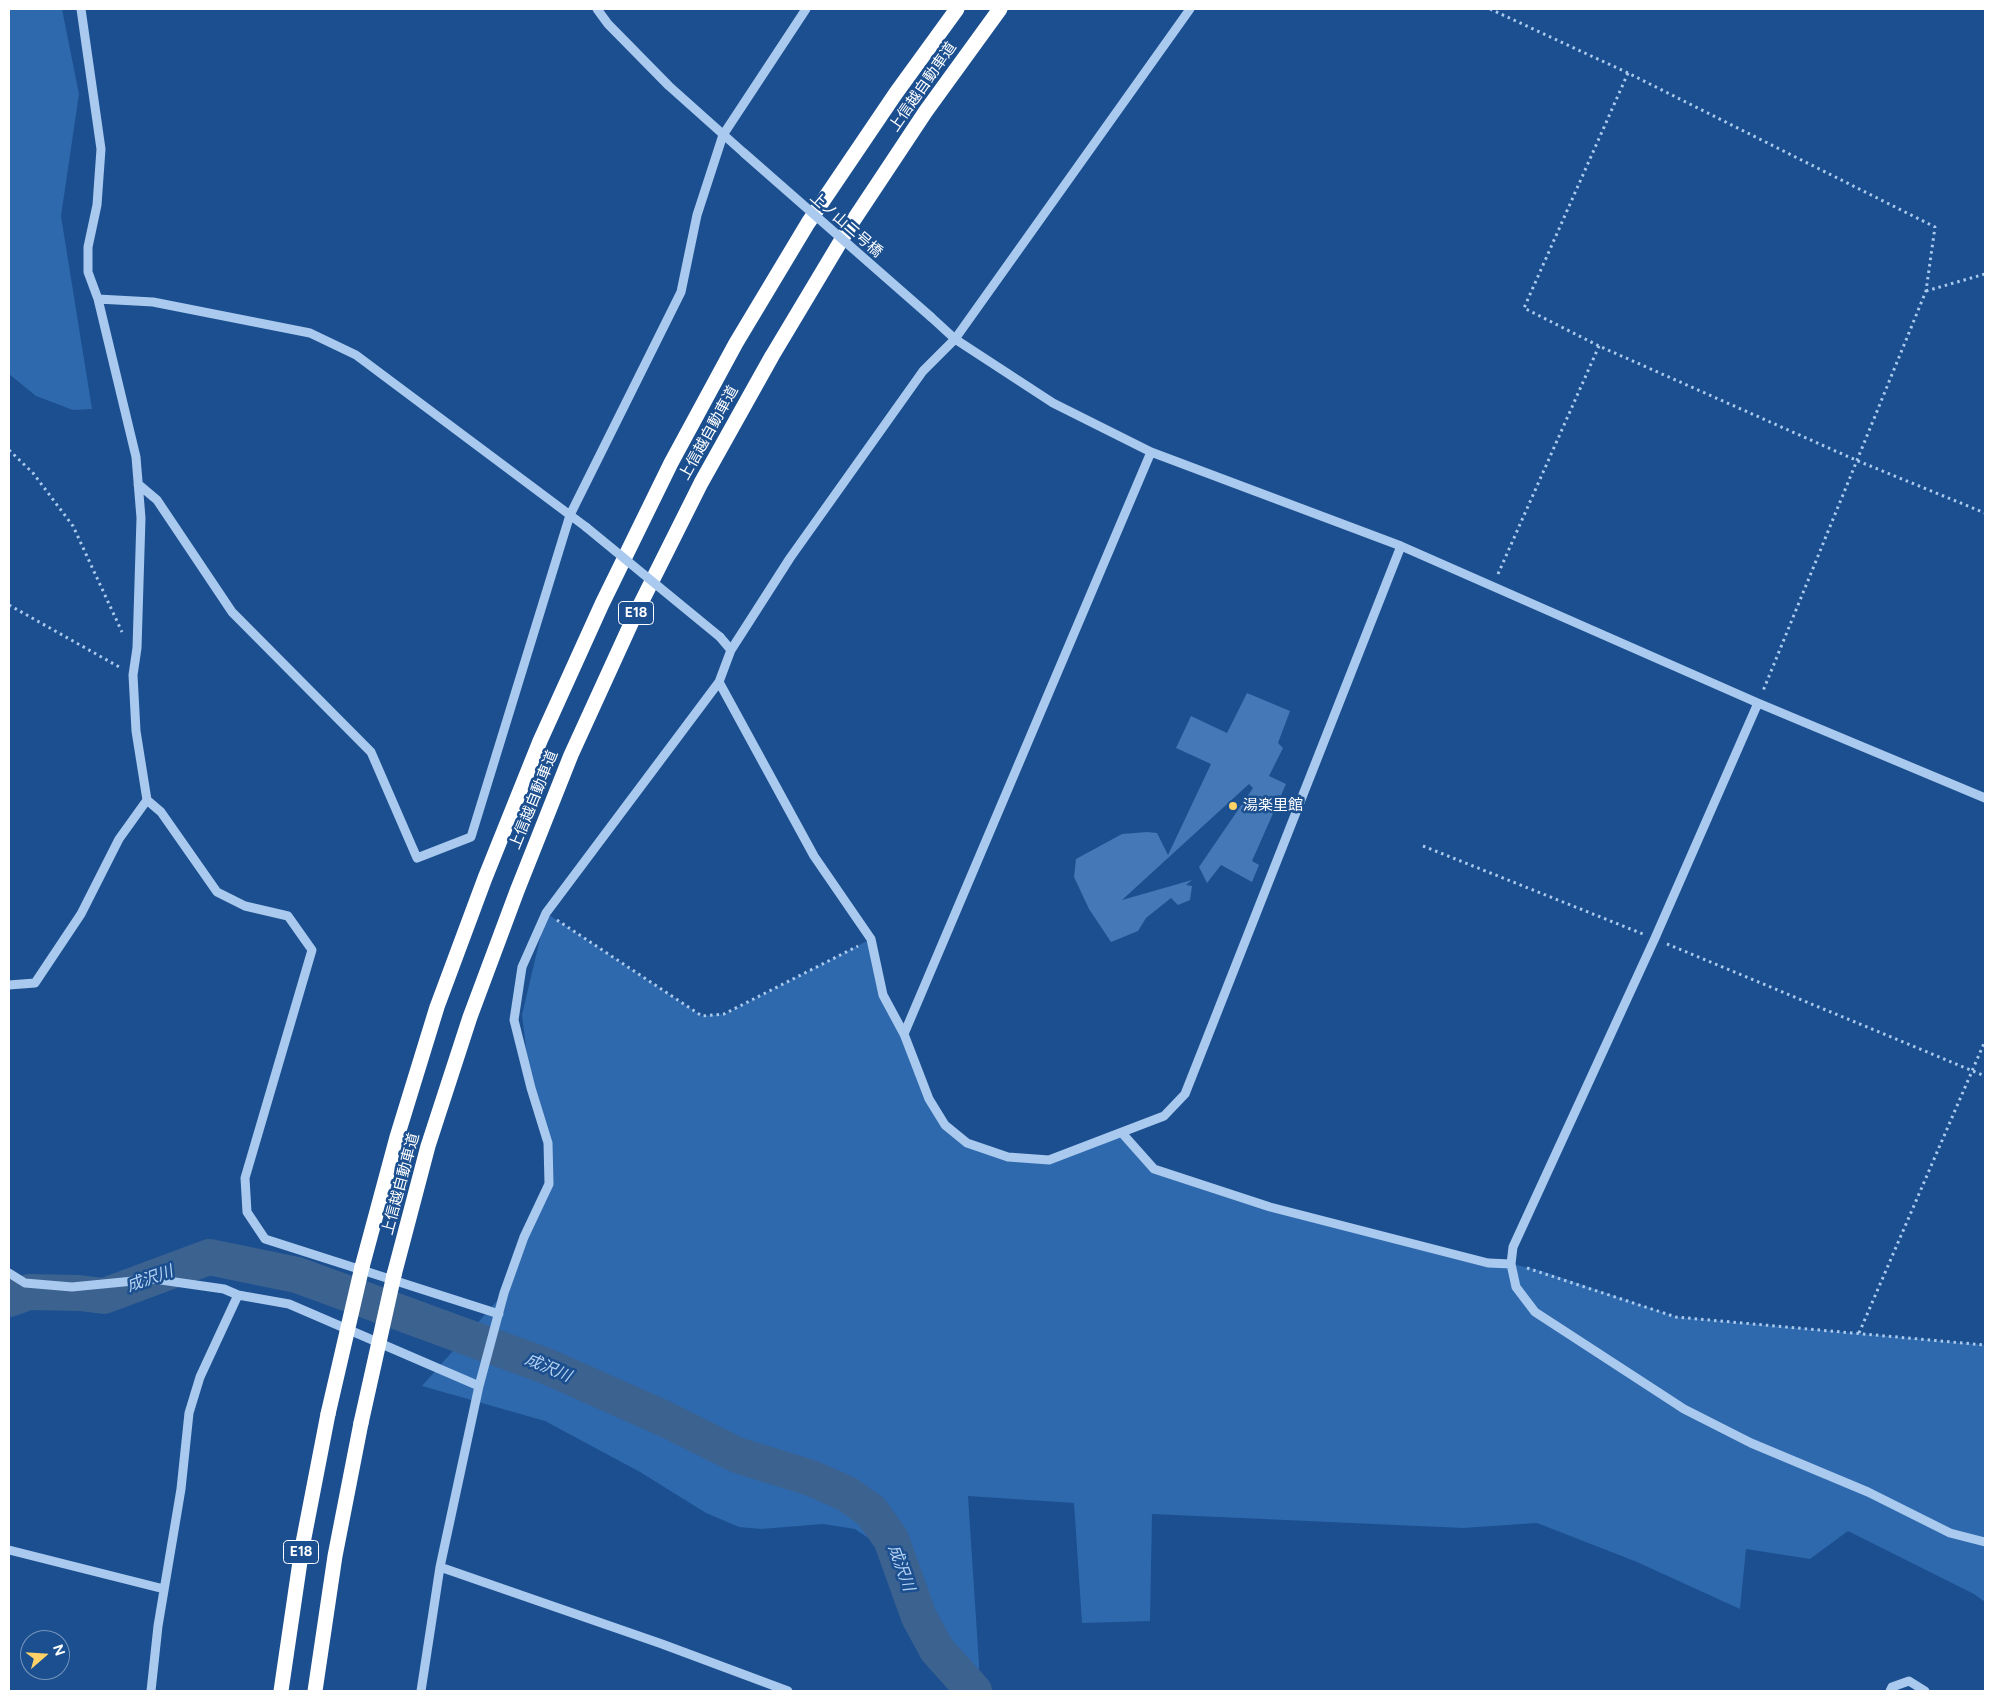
<!DOCTYPE html>
<meta charset="utf-8">
<style>
body{margin:0}
#map{position:relative;width:1994px;height:1700px;overflow:hidden;background:#1b4f8f;font-family:Figtree,sans-serif}
canvas{display:block}
.frame{position:absolute;inset:0;border:10px solid #fff;pointer-events:none}
.north{position:absolute;left:20px;top:1630px;width:50px;height:50px;box-sizing:border-box;background:#1b4f8f;border:1px solid #7695bc;border-radius:50%;rotate:71deg;font-size:14px;font-weight:700;line-height:20px;text-align:center;color:#fff}
.north::after{content:'';display:block;margin:auto;width:18px;height:22px;background:#ffd166;clip-path:polygon(50% 0,100% 100%,50% 72%,0 100%)}
</style>
<div id="map">
<canvas width="1994" height="1700"></canvas>
<div class="frame"></div>
<div class="north">N</div>
</div>
<script>
const c = document.querySelector('canvas').getContext('2d');
c.lineJoin = 'round';
function fill(path, color) { c.fillStyle = color; c.fill(path, 'evenodd'); }
const toPath = rows => new Path2D(rows.map(r => 'M' + r).join(''));
function stroke(path, color, width, dash) { c.strokeStyle = color; c.lineWidth = width; c.lineCap = dash ? 'butt' : 'round'; c.setLineDash(dash || []); c.stroke(path); }
function label(font, color, halo, rows, align = 'center') {
  c.font = font + ' Figtree,"Noto Sans JP",sans-serif'; c.lineWidth = 5; c.setLineDash([]); c.textBaseline = 'middle'; c.strokeStyle = halo; c.fillStyle = color; for (const [text, x, y, turn = 0] of rows) {
    c.save(); c.translate(x, y); c.rotate((+turn || 0) * Math.PI / 180); c.textAlign = isNaN(turn) ? turn : align; if (halo) c.strokeText(text, 0, 0); c.fillText(text, 0, 0); c.restore();
  }
}
fill(toPath([
 [9,9,62,9,79,94,61,216,92,409,73,410,36,396,9,374],
 [546,913,702,1016,725,1014,871,939,883,995,945,1125,967,1143,1008,1157,1049,1160,1122,1133,1154,1169,1270,1207,1542,1271,1676,1317,1985,1345,1985,1602,1974,1594,1848,1531,1810,1559,1746,1549,1740,1609,1637,1562,1537,1523,1463,1528,1152,1514,1150,1621,1082,1623,1074,1503,968,1496,979,1664,979,1687,947,1652,933,1623,899,1565,888,1551,855,1529,823,1524,761,1529,739,1527,706,1513,640,1472,545,1421,422,1386,504,1293,549,1184,548,1143,531,1088,522,1015]
]), '#2e69ad');
stroke(toPath([
 [9,1299,29,1292,79,1293,104,1296,209,1257,297,1275,546,1366,665,1419,737,1455,811,1478,847,1494,871,1511,891,1539,919,1617,937,1650,974,1691]
]), '#3c6290', 36);
fill(toPath([
 [1247,693,1290,711,1278,743,1283,748,1269,776,1286,784,1252,861,1259,865,1252,882,1221,865,1207,883,1199,867,1253,788,1249,784,1122,900,1192,880,1186,885,1192,886,1190,900,1178,905,1171,898,1146,918,1138,931,1111,942,1089,909,1074,877,1076,859,1122,834,1147,832,1157,833,1168,855,1211,764,1176,748,1191,716,1227,733]
]), '#4478b7');
stroke(toPath([
 [1490,9,1628,73,1935,227,1926,291,1763,691],
 [1628,73,1524,308,1599,346,1858,461,1985,513],
 [1926,291,1985,274],
 [9,450,33,473,73,526,122,632],
 [1498,574,1599,346],
 [9,605,121,668],
 [1423,846,1643,934],
 [557,920,702,1016,724,1014,858,946],
 [1667,944,1985,1076],
 [1527,1268,1676,1317,1985,1345],
 [1859,1333,1985,1041]
]), '#a9c9ee', 3, [2.5, 4]);
stroke(toPath([
 [597,9,608,24,669,86,744,153],
 [98,299,153,302,310,333,356,355,586,527],
 [931,317,955,339,1053,403,1151,452,1401,546,1758,703,1985,798],
 [138,484,157,500,232,612,371,752,417,858,471,837,570,515,681,292,697,215,723,135,806,9],
 [720,637,731,650],
 [719,682,814,856,871,939,883,995,904,1034,929,1099,945,1125,967,1143,1008,1157,1049,1160,1164,1116,1185,1094,1401,546],
 [1758,703,1655,938,1513,1247,1511,1264,1516,1287,1535,1312,1684,1409,1751,1443,1868,1492,1950,1533,1985,1542],
 [147,800,161,812,217,892,245,906,288,916,312,950,245,1178,247,1212,265,1239,499,1314],
 [9,985,35,983,81,914,119,839,147,800,136,731,133,675,137,648,141,518,136,457,98,299,88,272,88,247,97,205,101,149,81,9],
 [904,1034,1151,452],
 [1122,1133,1154,1169,1270,1207,1488,1263,1511,1264],
 [9,1273,25,1283,72,1287,154,1279,224,1289,238,1295,289,1304,479,1386],
 [9,1550,164,1589],
 [440,1567,662,1644,788,1691],
 [151,1691,158,1626,181,1489,189,1413,200,1377,238,1295],
 [421,1691,440,1567,479,1386,504,1293,524,1237,549,1184,548,1143,531,1088,514,1020,522,967,546,913,719,682,731,650,790,558,923,371,955,339,1190,9],
 [1890,1691,1892,1687,1909,1681,1925,1691]
]), '#a9c9ee', 9);
stroke(toPath([
 [362,1267,397,1137,437,1007,485,878,540,741,602,604,671,463,736,343,808,223,896,93,957,9],
 [394,1275,428,1146,470,1017,517,891,571,755,634,617,701,483,772,356,851,224,926,111,1000,9],
 [281,1691,302,1548,328,1414],
 [315,1691,335,1556,361,1423]
]), '#fff', 15);
stroke(toPath([
 [744,153,931,317],
 [586,527,720,637]
]), '#a9c9ee', 9);
stroke(toPath([
 [328,1414,362,1267],
 [361,1423,394,1275]
]), '#fff', 15);
for (const [x, y, r, color] of [
 [1233,806,5,"#ffd166"]
]) { const dot = new Path2D(); dot.arc(x, y, r, 0, 2 * Math.PI); c.fillStyle = color; c.fill(dot); stroke(dot, '#1b4f8f', 2); }
for (const [x, y, w] of [
 [636,613,35],
 [301,1552,35]
]) { const box = new Path2D(); box.roundRect(x - w / 2, y - 11.5, w, 23, 4); c.fillStyle = '#1b4f8f'; c.fill(box); stroke(box, '#fff', 1); }
label('bold 14px', '#fff', null, [
 ["E18",636,613],
 ["E18",301,1552]
]);
label('15px', '#fff', '#1b4f8f', [
 ["上信越自動車道",923,87,-55],
 ["上ノ山二号橋",846,225,41],
 ["上信越自動車道",709,433,-61],
 ["上信越自動車道",534,800,-68],
 ["上信越自動車道",401,1184,-75]
]);
label('15px', '#fff', '#1b4f8f', [
 ["湯楽里館",1243,806]
], 'left');
label('italic 16px', '#b5d3f5', '#1b4f8f', [
 ["成沢川",150,1279,-20],
 ["成沢川",548,1368,23],
 ["成沢川",901,1568,70]
]);
</script>
